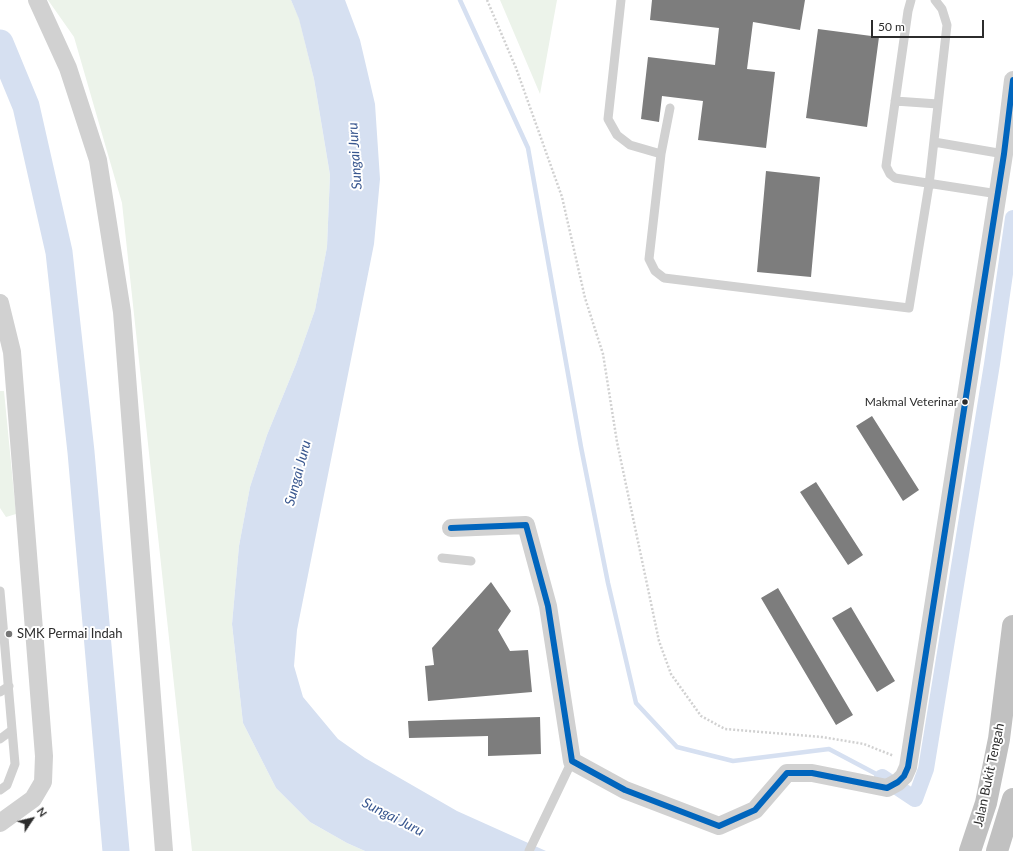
<!DOCTYPE html>
<style>
body{margin:0}
#map{position:relative;width:1013px;height:851px;overflow:hidden;background:#fff;font-family:Lato,sans-serif}
canvas{display:block}
.north{position:absolute;left:12px;top:799px;width:40px;height:40px;-webkit-text-stroke:3px #fff;paint-order:stroke;rotate:55deg;font-size:11px;font-weight:700;line-height:16px;text-align:center;color:#2c2c2c}
.north::after{content:'';display:block;margin:auto;width:14px;height:18px;background:#2c2c2c;clip-path:polygon(50% 0,100% 100%,50% 72%,0 100%)}
.scale{position:absolute;left:871px;top:20px;width:113px;height:18px;box-sizing:border-box;border:2px solid #2c2c2c;border-top:0;padding-left:5px;font-size:12px;line-height:14px;white-space:nowrap;color:#2c2c2c;-webkit-text-stroke:3px #fff;paint-order:stroke}
</style>
<div id="map">
<canvas width="1013" height="851"></canvas>
<div class="north">N</div>
<div class="scale">50 m</div>
</div>
<script>
const c = document.querySelector('canvas').getContext('2d');
c.lineJoin = 'round';
function fill(path, color) { c.fillStyle = color; c.fill(path, 'evenodd'); }
const toPath = rows => new Path2D(rows.map(r => 'M' + r).join(''));
function stroke(path, color, width, dash) { c.strokeStyle = color; c.lineWidth = width; c.lineCap = dash ? 'butt' : 'round'; c.setLineDash(dash || []); c.stroke(path); }
function label(font, color, halo, rows, align = 'center') {
  c.font = font + ' Lato,sans-serif'; c.lineWidth = 4; c.setLineDash([]); c.textBaseline = 'middle'; c.strokeStyle = halo; c.fillStyle = color; for (const [text, x, y, turn = 0] of rows) {
    c.save(); c.translate(x, y); c.rotate((+turn || 0) * Math.PI / 180); c.textAlign = isNaN(turn) ? turn : align; if (halo) c.strokeText(text, 0, 0); c.fillText(text, 0, 0); c.restore();
  }
}
fill(toPath([
 [48,0,291,0,299,18,314,79,330,175,327,247,315,310,296,364,267,435,250,487,239,546,232,624,243,723,276,788,310,822,347,843,365,851,192,851,122,203,74,37],
 [500,0,557,0,540,94],
 [0,391,4,391,16,514,6,517,0,508]
]), '#ecf3ea');
fill(toPath([
 [291,0,345,0,360,40,375,104,380,179,374,244,297,630,294,666,303,697,338,739,365,758,457,811,546,851,365,851,347,843,310,822,276,788,243,723,232,624,239,546,250,487,267,435,296,364,315,310,327,247,330,175,314,79,299,19]
]), '#d6e0f1');
stroke(toPath([
 [460,0,528,148,581,447,608,583,636,703,677,747,733,761,829,749,882,777]
]), '#d6e0f1', 4.5);
stroke(toPath([
 [882,777,915,799,926,769,992,364,1013,218]
]), '#d6e0f1', 16);
stroke(toPath([
 [0,43,26,106,59,252,81,452,116,851]
]), '#d6e0f1', 27);
fill(toPath([
 [652,0,805,0,800,30,753,22,747,69,775,72,766,148,698,140,703,101,662,96,659,122,641,119,648,57,715,65,719,28,650,20],
 [818,29,879,37,867,127,806,118],
 [766,171,820,177,811,277,757,272],
 [872,416,919,490,903,501,856,426],
 [816,482,863,555,848,565,800,492],
 [491,582,511,611,498,630,510,651,528,650,532,692,428,701,425,666,434,665,432,648],
 [778,588,853,715,836,725,761,598],
 [851,607,895,681,877,692,832,618],
 [540,717,541,754,488,756,488,736,409,738,408,721]
]), '#7d7d7d');
stroke(toPath([
 [487,0,516,68,562,197,585,298,603,354,617,442,659,641,671,674,701,716,725,729,822,737,864,744,894,756]
]), '#d1d1d1', 2.5, [2, 2]);
stroke(toPath([
 [621,0,608,119,617,135,630,145,661,154,649,259,655,271,664,278,909,308,929,185,947,25,942,9,935,0],
 [911,0,908,11,886,166,890,174,895,178,998,194],
 [895,101,938,104],
 [934,142,1004,154],
 [661,154,670,108],
 [442,558,471,561],
 [0,591,15,764,7,785,0,790],
 [0,692,9,686],
 [0,739,12,730],
 [529,851,572,761]
]), '#d1d1d1', 9);
stroke(toPath([
 [37,0,68,68,98,160,122,312,164,851],
 [0,303,12,352,44,756,43,782,33,799,0,823],
 [451,528,526,525,548,606,572,761,625,790,719,826,755,810,787,773,812,773,887,788,898,782,904,776,908,767,1004,154,1013,80]
]), '#d1d1d1', 18);
stroke(toPath([
 [970,851,986,803,999,739,1013,626],
 [997,851,1013,799]
]), '#c1c1c1', 22);
stroke(toPath([
 [451,528,526,525,548,606,572,761,625,790,719,826,755,810,787,773,812,773,887,788,898,782,904,776,908,767,1004,154,1013,80]
]), '#0065bd', 6);
for (const [x, y, r, color] of [
 [965,402,3.5,"#2c2c2c"],
 [9,634,4,"#767676"]
]) { const dot = new Path2D(); dot.arc(x, y, r, 0, 2 * Math.PI); c.fillStyle = color; c.fill(dot); stroke(dot, '#fff', 1.5); }
label('12px', '#2c2c2c', '#fff', [
 ["Makmal Veterinar",958,402]
], 'right');
label('13px', '#2c2c2c', '#fff', [
 ["SMK Permai Indah",17,634]
], 'left');
label('13px', '#2c2c2c', '#fff', [
 ["Jalan Bukit Tengah",989,775,-78]
]);
label('italic 14px', '#39578f', '#fff', [
 ["Sungai Juru",355,156,-94],
 ["Sungai Juru",298,473,-75],
 ["Sungai Juru",393,817,27]
]);
</script>
